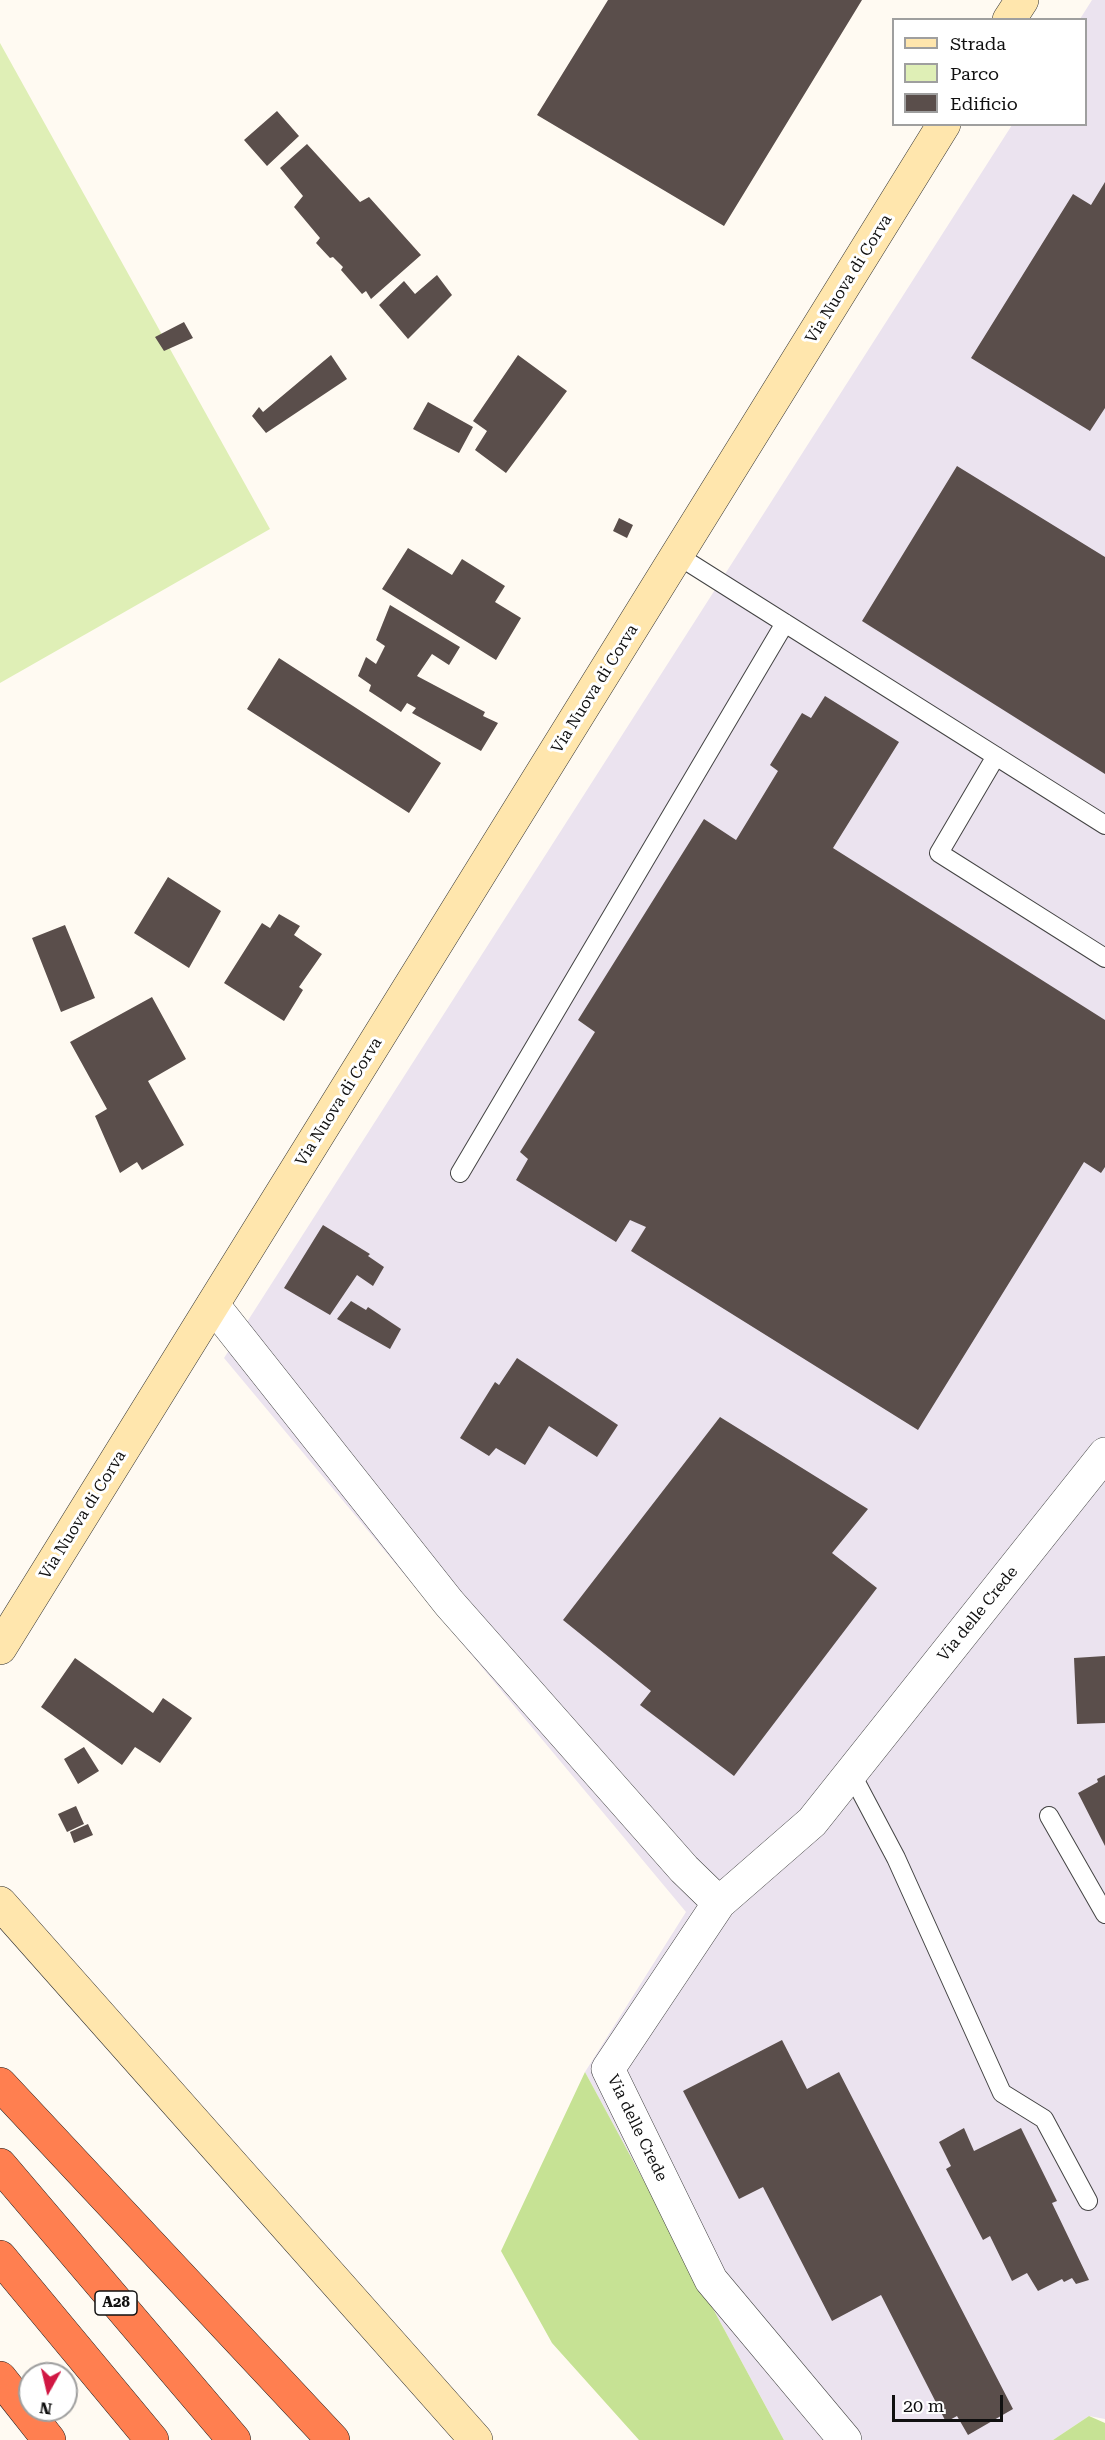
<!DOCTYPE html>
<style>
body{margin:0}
#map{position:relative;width:1105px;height:2440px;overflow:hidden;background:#fffaf2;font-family:"Roboto Serif",serif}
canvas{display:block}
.legend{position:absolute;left:892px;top:18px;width:195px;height:108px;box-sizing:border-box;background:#fff;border:2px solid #9f9f9f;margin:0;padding:8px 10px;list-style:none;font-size:18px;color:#101010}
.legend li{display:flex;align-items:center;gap:12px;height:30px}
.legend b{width:30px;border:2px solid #9f9f9f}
.north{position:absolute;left:18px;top:2362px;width:60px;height:60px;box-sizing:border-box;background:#fff;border:2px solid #9f9f9f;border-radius:50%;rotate:188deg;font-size:16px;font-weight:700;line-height:24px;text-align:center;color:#101010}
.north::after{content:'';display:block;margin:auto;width:21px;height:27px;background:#d11743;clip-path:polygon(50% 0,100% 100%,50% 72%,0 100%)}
.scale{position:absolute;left:892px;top:2395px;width:111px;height:27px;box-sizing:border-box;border:3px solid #101010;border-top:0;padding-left:8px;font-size:18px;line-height:21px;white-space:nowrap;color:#101010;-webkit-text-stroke:4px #fff;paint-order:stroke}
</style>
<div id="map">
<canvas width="1105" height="2440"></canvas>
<ul class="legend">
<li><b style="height:8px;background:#ffe6ad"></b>Strada</li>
<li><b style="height:16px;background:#dfefb6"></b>Parco</li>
<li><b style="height:16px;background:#5a4e4b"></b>Edificio</li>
</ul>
<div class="north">N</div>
<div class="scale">20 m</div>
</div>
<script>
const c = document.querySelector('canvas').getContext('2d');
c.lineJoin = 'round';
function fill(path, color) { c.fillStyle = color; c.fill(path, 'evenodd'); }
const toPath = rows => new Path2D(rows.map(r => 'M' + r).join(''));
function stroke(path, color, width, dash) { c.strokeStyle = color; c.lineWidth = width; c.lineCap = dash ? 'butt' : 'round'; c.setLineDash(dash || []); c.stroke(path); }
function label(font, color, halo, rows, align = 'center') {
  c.font = font + ' "Roboto Serif",serif'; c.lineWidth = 6; c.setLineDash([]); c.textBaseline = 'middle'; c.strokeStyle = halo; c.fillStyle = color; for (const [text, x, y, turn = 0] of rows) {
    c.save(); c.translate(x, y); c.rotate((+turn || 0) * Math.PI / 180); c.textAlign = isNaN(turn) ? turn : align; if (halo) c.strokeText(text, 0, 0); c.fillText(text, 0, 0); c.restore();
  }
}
fill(toPath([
 [1092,0,1105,0,1105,2419,1089,2416,1053,2440,784,2440,585,2072,686,1912,224,1358,1012,125,1086,124,1086,20,1080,19]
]), '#ebe3ef');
fill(toPath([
 [0,43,270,529,0,683]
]), '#dfefb6');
fill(toPath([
 [585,2072,784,2440,639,2440,552,2343,501,2251],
 [1089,2416,1105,2423,1105,2440,1053,2440]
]), '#c6e294');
fill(toPath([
 [608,0,862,0,724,226,537,115],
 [277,111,299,136,267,166,244,140],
 [307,144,360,202,369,197,421,255,371,299,366,291,362,294,341,270,343,267,333,257,330,258,316,243,320,238,294,207,303,196,280,168],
 [1105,182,1105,408,1090,431,971,358,1073,194,1091,205],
 [437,275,452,295,408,339,379,305,404,281,415,294],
 [184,322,193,338,164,351,155,337],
 [331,355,347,379,266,433,252,416,259,407,263,412],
 [518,355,567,391,506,473,475,450,487,431,473,421],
 [428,402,473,427,459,453,413,429],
 [957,466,1105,557,1105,774,862,621],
 [619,518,633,525,627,538,613,531],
 [408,548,452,575,462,559,505,586,495,602,521,618,496,660,382,589],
 [390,605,460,647,449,665,432,654,417,676,485,712,483,716,498,723,481,751,412,713,416,708,407,703,401,712,369,691,371,685,358,676,366,657,376,664,385,646,376,640],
 [279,658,441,763,409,813,247,709],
 [825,696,899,742,833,848,1105,1020,1105,1167,1101,1173,1084,1162,918,1430,631,1251,646,1227,630,1220,616,1242,516,1180,528,1159,520,1152,595,1032,578,1020,704,819,736,840,778,771,770,765,802,713,811,718],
 [168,877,221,911,189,968,134,933],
 [279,914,300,926,294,935,322,954,299,987,303,990,284,1021,224,983,262,923,270,928],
 [65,925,95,998,61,1012,32,938],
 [152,997,186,1059,148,1081,184,1145,142,1170,137,1162,120,1173,95,1116,107,1109,70,1042],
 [323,1225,370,1254,368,1256,384,1267,373,1286,357,1275,330,1315,284,1288],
 [351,1301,366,1310,368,1307,401,1329,390,1349,337,1319],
 [517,1358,618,1425,597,1457,549,1426,525,1465,496,1448,489,1456,460,1438,495,1382,499,1385],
 [720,1417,868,1509,832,1553,877,1588,734,1776,640,1705,651,1691,563,1620],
 [1105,1656,1105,1723,1077,1724,1074,1658],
 [75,1658,153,1713,163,1698,192,1718,160,1763,135,1747,122,1765,41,1707],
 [84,1747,99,1771,78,1784,64,1759],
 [1105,1775,1105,1846,1078,1793,1098,1782,1097,1779],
 [76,1806,84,1824,67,1832,58,1814],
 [88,1824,93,1835,74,1843,70,1832],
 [782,2040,807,2089,839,2072,1013,2409,968,2435,957,2416,946,2422,881,2295,832,2321,763,2187,739,2199,683,2091],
 [964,2128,974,2151,1021,2128,1057,2201,1052,2203,1089,2280,1076,2284,1072,2278,1064,2282,1062,2279,1038,2291,1027,2273,1012,2281,990,2236,983,2240,946,2169,951,2166,939,2142]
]), '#5a4e4b');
const lane = toPath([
 [677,555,1105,825],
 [996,756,939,853,1105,958],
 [460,1173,785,623],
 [851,1773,896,1858,1002,2093,1044,2119,1088,2201],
 [1049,1816,1105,1914]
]);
const street = toPath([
 [213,1305,449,1603,684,1869,719,1903],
 [845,2440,711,2280,608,2069,719,1903,812,1822,1105,1454]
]);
const secondary = toPath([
 [1009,20,1022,0],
 [0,1648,944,124],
 [0,1903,476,2440]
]);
const highway = toPath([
 [0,2084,333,2440],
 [0,2165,234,2440],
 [0,2257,152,2440],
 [0,2378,49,2440]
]);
stroke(lane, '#434343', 20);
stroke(street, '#434343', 34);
stroke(secondary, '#323232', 34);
stroke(highway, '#212121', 34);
stroke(lane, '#fff', 18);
stroke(street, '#fff', 33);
stroke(secondary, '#ffe6ad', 33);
stroke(highway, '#ff7f50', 33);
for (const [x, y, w] of [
 [116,2303,42]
]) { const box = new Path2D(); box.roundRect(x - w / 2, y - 12, w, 24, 4.5); c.fillStyle = '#fff'; c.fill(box); stroke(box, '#101010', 1.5); }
label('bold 15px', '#101010', null, [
 ["A28",116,2303]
]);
label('16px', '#101010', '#fff', [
 ["Via Nuova di Corva",849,279,-58],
 ["Via Nuova di Corva",595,689,-58],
 ["Via Nuova di Corva",339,1102,-58],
 ["Via Nuova di Corva",83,1515,-58],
 ["Via delle Crede",978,1614,-51],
 ["Via delle Crede",637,2128,64]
]);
</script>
